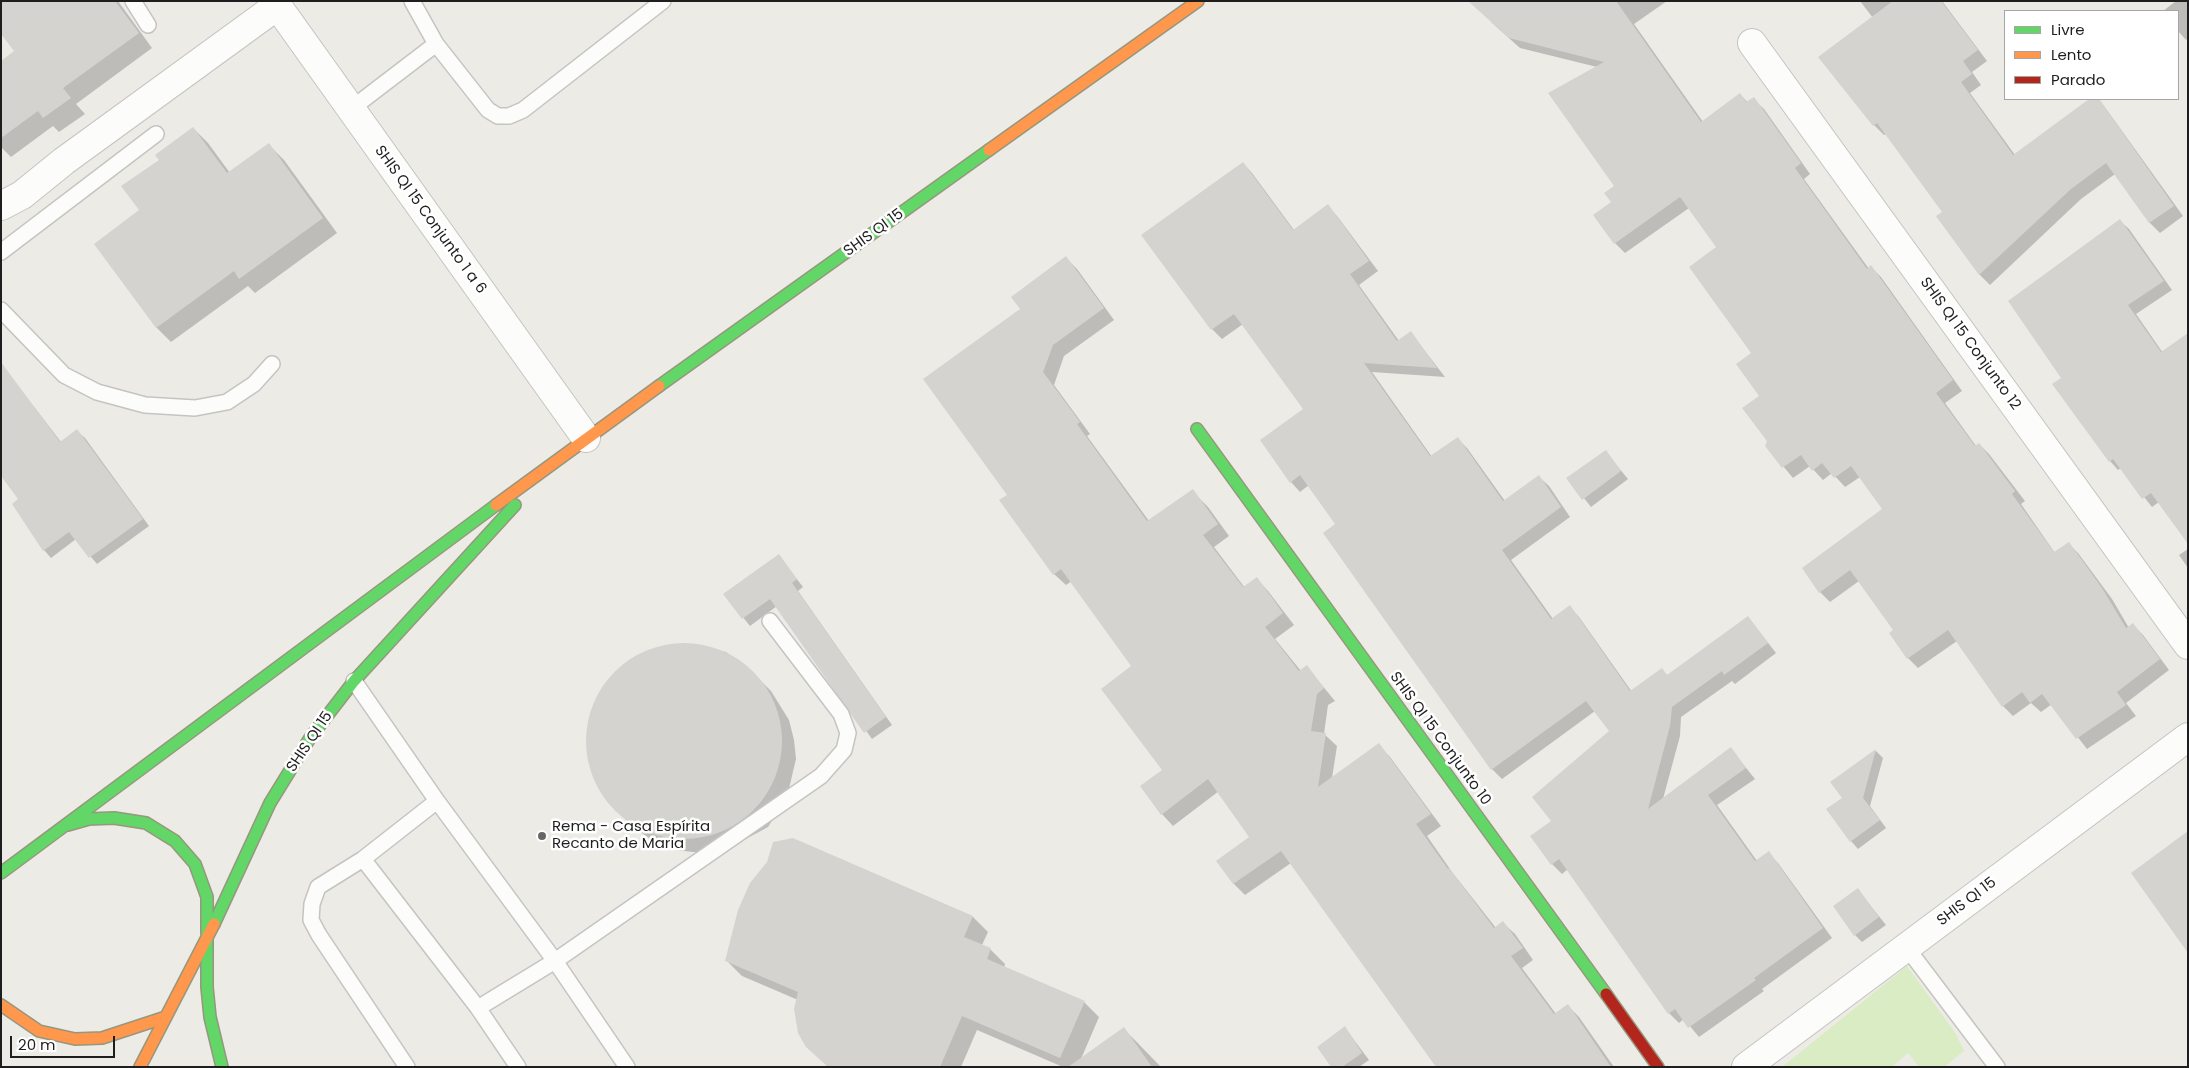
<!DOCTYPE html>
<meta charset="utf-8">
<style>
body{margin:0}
#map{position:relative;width:2189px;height:1068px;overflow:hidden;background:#edebe6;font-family:Poppins,sans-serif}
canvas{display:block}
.frame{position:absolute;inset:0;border:2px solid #1e1e1e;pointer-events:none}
.legend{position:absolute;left:2004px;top:10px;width:175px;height:90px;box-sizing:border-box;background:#fff;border:1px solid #a5a5a5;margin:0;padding:6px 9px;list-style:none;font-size:15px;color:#1e1e1e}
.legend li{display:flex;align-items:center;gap:10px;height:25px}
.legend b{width:25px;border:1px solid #a5a5a5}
.scale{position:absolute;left:10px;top:1036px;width:105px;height:22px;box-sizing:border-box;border:2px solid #1e1e1e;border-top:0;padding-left:6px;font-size:15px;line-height:18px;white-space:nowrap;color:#1e1e1e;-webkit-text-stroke:4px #fff;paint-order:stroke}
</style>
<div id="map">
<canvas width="2189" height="1068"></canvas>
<div class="frame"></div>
<ul class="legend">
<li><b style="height:6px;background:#63d668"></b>Livre</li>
<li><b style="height:6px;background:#ff974d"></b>Lento</li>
<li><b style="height:6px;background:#b3261e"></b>Parado</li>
</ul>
<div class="scale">20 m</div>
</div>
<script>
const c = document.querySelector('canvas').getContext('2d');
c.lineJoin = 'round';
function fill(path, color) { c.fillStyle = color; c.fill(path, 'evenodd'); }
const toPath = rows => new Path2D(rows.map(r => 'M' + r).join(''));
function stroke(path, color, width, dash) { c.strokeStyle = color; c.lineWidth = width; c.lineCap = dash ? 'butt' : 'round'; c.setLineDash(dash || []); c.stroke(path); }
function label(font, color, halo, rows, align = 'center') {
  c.font = font + ' Poppins,sans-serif'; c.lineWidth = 5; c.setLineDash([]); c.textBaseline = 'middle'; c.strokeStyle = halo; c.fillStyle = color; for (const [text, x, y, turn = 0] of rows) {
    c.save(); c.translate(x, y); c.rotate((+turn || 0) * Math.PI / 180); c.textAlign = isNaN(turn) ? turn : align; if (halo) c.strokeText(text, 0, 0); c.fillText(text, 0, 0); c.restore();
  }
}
fill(toPath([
 [1907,966,1956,1034,1964,1051,1944,1067,1919,1067,1908,1053,1892,1067,1782,1067]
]), '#d9ecc3');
fill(toPath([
 [1,1,118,1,152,48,76,104,85,114,59,132,53,126,11,157,1,147,1,84,16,51],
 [1538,1,1667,1,1634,24,1703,122,1740,94,1748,103,1753,99,1764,109,1810,174,1804,179,1869,269,1871,267,1881,277,1962,391,1945,403,1976,446,1979,444,1989,454,2025,501,2021,504,2055,553,2068,543,2078,553,2112,599,2129,628,2133,625,2143,635,2169,670,2126,703,2136,716,2087,749,2052,704,2041,712,2031,703,2013,716,2003,706,1957,641,1918,668,1908,658,1895,630,1859,581,1830,602,1820,592,1803,568,1884,510,1860,477,1845,487,1832,473,1823,480,1810,466,1793,478,1768,448,1753,353,1718,248,1689,208,1625,253,1615,243,1612,203,1616,186,1597,67,1520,48,1491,22],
 [1860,1,1942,1,1987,61,1972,72,1981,85,1970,93,2015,155,2091,99,2099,99,2183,216,2160,233,2150,223,2115,174,2081,199,1990,285,1980,275,1937,217,1944,212,1886,134,1884,135,1874,125,1873,18],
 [2176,1,2188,1,2188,38,2186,40,2178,31,2178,11,2163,11],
 [193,128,208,143,230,173,269,145,284,160,337,233,255,293,248,286,171,342,156,327,141,211,160,160],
 [1243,163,1252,173,1294,230,1327,206,1337,216,1378,271,1359,285,1399,341,1411,333,1445,377,1372,372,1432,457,1457,438,1467,448,1505,501,1539,477,1549,486,1570,517,1511,560,1553,619,1570,607,1579,617,1632,692,1662,670,1668,676,1748,617,1776,653,1735,684,1732,681,1681,717,1680,736,1663,799,1730,748,1755,779,1717,805,1757,861,1768,853,1778,863,1832,938,1762,989,1764,991,1699,1037,1684,1019,1679,1023,1669,1013,1568,869,1562,874,1552,864,1552,822,1611,731,1595,711,1502,779,1492,769,1337,524,1309,485,1300,492,1291,482,1304,409,1243,324,1222,339,1212,329],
 [2120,221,2129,229,2172,290,2136,314,2163,353,2159,502,2152,507,2121,468,2118,470,2110,461,2063,379],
 [1066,258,1077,269,1114,320,1064,356,1054,385,1090,434,1087,436,1149,521,1196,495,1208,507,1229,536,1214,547,1245,588,1257,579,1268,591,1294,625,1275,639,1301,671,1307,667,1335,701,1328,705,1324,734,1337,746,1332,778,1379,745,1390,757,1441,826,1427,836,1452,872,1496,928,1503,923,1515,934,1533,960,1522,968,1556,1014,1568,1006,1579,1017,1614,1067,1438,1067,1291,863,1245,895,1233,883,1251,837,1219,791,1173,826,1162,814,1164,770,1133,666,1072,581,1066,585,1054,574,1009,496,1021,310],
 [15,382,61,442,77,431,85,438,149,526,97,564,76,539,51,558,44,550,13,504,20,499],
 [1605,451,1628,479,1591,507,1568,478],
 [2188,549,2188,568,2179,555],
 [779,556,803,587,798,591,892,725,872,739,777,606,750,626,725,595],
 [687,644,726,652,756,676,771,691,789,720,794,740,796,759,787,797,768,827,733,846,702,853,675,850,649,838,632,826,617,810,595,779,588,760,587,736,597,698,618,670,636,656,648,651],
 [1876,751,1883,758,1870,806,1886,828,1858,849,1851,841,1843,798,1832,782],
 [1858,890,1886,925,1862,942,1855,935],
 [973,917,988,932,982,945,990,949,1005,964,1004,968,1084,1002,1099,1017,1081,1059,1124,1029,1161,1067,1063,1067,977,1030,961,1067,827,1067,798,1000,742,976,727,961],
 [1345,1028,1369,1060,1359,1067,1332,1067]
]), '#0003');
fill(toPath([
 [1,1,115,1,139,33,63,88,71,98,43,118,38,111,1,138,1,61,14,51,1,34],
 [1468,1,1616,1,1701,122,1740,93,1746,102,1754,97,1801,163,1795,168,1867,269,1871,265,1953,380,1936,393,1975,446,1979,443,2015,491,2012,494,2054,552,2069,542,2102,588,2126,628,2133,623,2160,659,2117,692,2126,705,2076,739,2042,694,2030,703,2022,692,2002,707,1948,630,1907,659,1889,633,1893,630,1850,570,1819,593,1802,568,1882,509,1851,466,1834,478,1822,463,1812,471,1801,455,1782,468,1765,446,1767,441,1742,408,1759,396,1736,364,1751,353,1689,267,1716,247,1680,197,1614,244,1593,215,1611,202,1604,193,1614,186,1548,93,1604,62,1509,38],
 [1893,1,1941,1,1978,50,1963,61,1972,74,1961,82,2013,155,2089,99,2099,99,2174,206,2149,223,2106,163,2071,189,1979,275,1936,216,1942,212,1877,123,1873,126,1818,57],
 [193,127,227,173,269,143,323,218,239,279,234,271,156,328,94,244,139,210,121,186,159,160,155,155],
 [1243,162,1293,230,1328,204,1369,261,1350,274,1397,341,1411,331,1437,368,1364,363,1430,456,1458,437,1503,501,1539,475,1561,507,1502,550,1551,619,1570,605,1630,691,1662,668,1667,675,1748,616,1768,643,1724,675,1722,671,1672,707,1670,726,1648,809,1731,747,1746,768,1708,795,1755,861,1769,851,1823,928,1754,978,1756,980,1688,1028,1675,1009,1668,1014,1559,859,1551,865,1530,836,1551,821,1532,797,1609,731,1586,701,1491,770,1323,533,1335,524,1300,475,1290,483,1260,440,1303,409,1234,314,1211,330,1141,235],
 [2120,219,2164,281,2128,305,2161,352,2188,333,2188,544,2151,493,2142,499,2113,459,2109,462,2052,384,2061,378,2008,301],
 [1066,256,1104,308,1053,345,1043,372,1080,422,1077,424,1147,521,1193,489,1218,524,1203,535,1243,587,1257,577,1283,613,1265,627,1299,671,1307,665,1324,688,1317,694,1311,731,1326,733,1318,787,1379,743,1431,814,1416,824,1448,869,1449,868,1494,928,1503,921,1523,948,1511,956,1554,1014,1568,1004,1611,1067,1436,1067,1281,851,1233,884,1216,861,1249,837,1208,779,1161,815,1140,786,1162,770,1101,689,1131,666,1061,569,1053,575,999,500,1007,495,923,379,1020,309,1011,297],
 [1,362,60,442,77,429,143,519,89,558,69,532,43,551,12,504,18,499,1,476],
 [1606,450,1621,471,1582,500,1566,478],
 [779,554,797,579,792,583,886,717,864,733,770,599,742,619,723,594],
 '586 741a98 98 0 1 1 196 0a98 98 0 1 1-196 0Z',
 [1876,749,1863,798,1880,820,1850,842,1826,809,1842,798,1830,782],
 [2188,831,2188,953,2131,873],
 [793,838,973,916,964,937,991,948,987,959,1085,1001,1060,1058,962,1016,940,1067,828,1067,806,1047,798,1033,794,1009,798,992,725,961,738,910,750,883,767,862,773,842],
 [1858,888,1879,917,1854,936,1833,906],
 [1345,1026,1362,1053,1342,1067,1331,1067,1317,1047],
 [1124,1027,1152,1067,1068,1067]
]), '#d5d3cf');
const lane = toPath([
 [133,1,148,25],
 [412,1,436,44,488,110,498,116,509,116,523,110,663,1],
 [351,109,436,44],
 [1,252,156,134],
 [1,310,64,375,97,392,145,405,195,408,227,402,254,384,272,364],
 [354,681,437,801,555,961,627,1067],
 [363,859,478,1008,518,1067],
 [1907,948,1997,1067],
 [478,1008,555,961,821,776,844,750,848,733,841,714,770,621],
 [407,1067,319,935,311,920,312,904,318,887,363,859,437,801]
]);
const street = toPath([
 [274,1,586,438],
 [1752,43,2188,645],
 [1,206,22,195,64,161,277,6],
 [1746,1067,2188,737]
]);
const fast = toPath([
 [659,386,989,150],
 [1197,429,1606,994],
 [68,825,89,819,114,818,146,823,175,841,195,864,207,897,207,933],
 [1,873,496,505],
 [214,924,270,803,310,738,354,681,515,505],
 [207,939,207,987,210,1017,222,1067]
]);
const slow = toPath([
 [989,150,1198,1],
 [496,505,659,386],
 [1,1005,39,1031,75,1039,102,1038,166,1017],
 [140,1067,214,924]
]);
const jam = toPath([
 [1606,994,1658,1067]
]);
stroke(lane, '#c5c4c2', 18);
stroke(street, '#c5c4c2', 30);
stroke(fast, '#96977e', 14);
stroke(slow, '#96977e', 14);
stroke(jam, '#96977e', 14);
stroke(lane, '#fcfcfb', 15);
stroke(street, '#fcfcfb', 28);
stroke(fast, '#63d668', 11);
stroke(slow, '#ff974d', 11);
stroke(jam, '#b3261e', 11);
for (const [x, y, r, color] of [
 [542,836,5,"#666664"]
]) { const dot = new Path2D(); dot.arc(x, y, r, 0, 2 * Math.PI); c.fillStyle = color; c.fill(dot); stroke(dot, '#fff', 2); }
label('15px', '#1e1e1e', '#fff', [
 ["SHIS QI 15 Conjunto 1 a 6",430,220,54],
 ["SHIS QI 15",874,233,-36],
 ["SHIS QI 15 Conjunto 12",1970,344,54],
 ["SHIS QI 15 Conjunto 10",1440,739,54],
 ["SHIS QI 15",310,742,-56],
 ["SHIS QI 15",1967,902,-37]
]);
label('15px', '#1e1e1e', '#fff', [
 ["Rema - Casa Espírita",552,827],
 ["Recanto de Maria",552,844]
], 'left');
</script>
